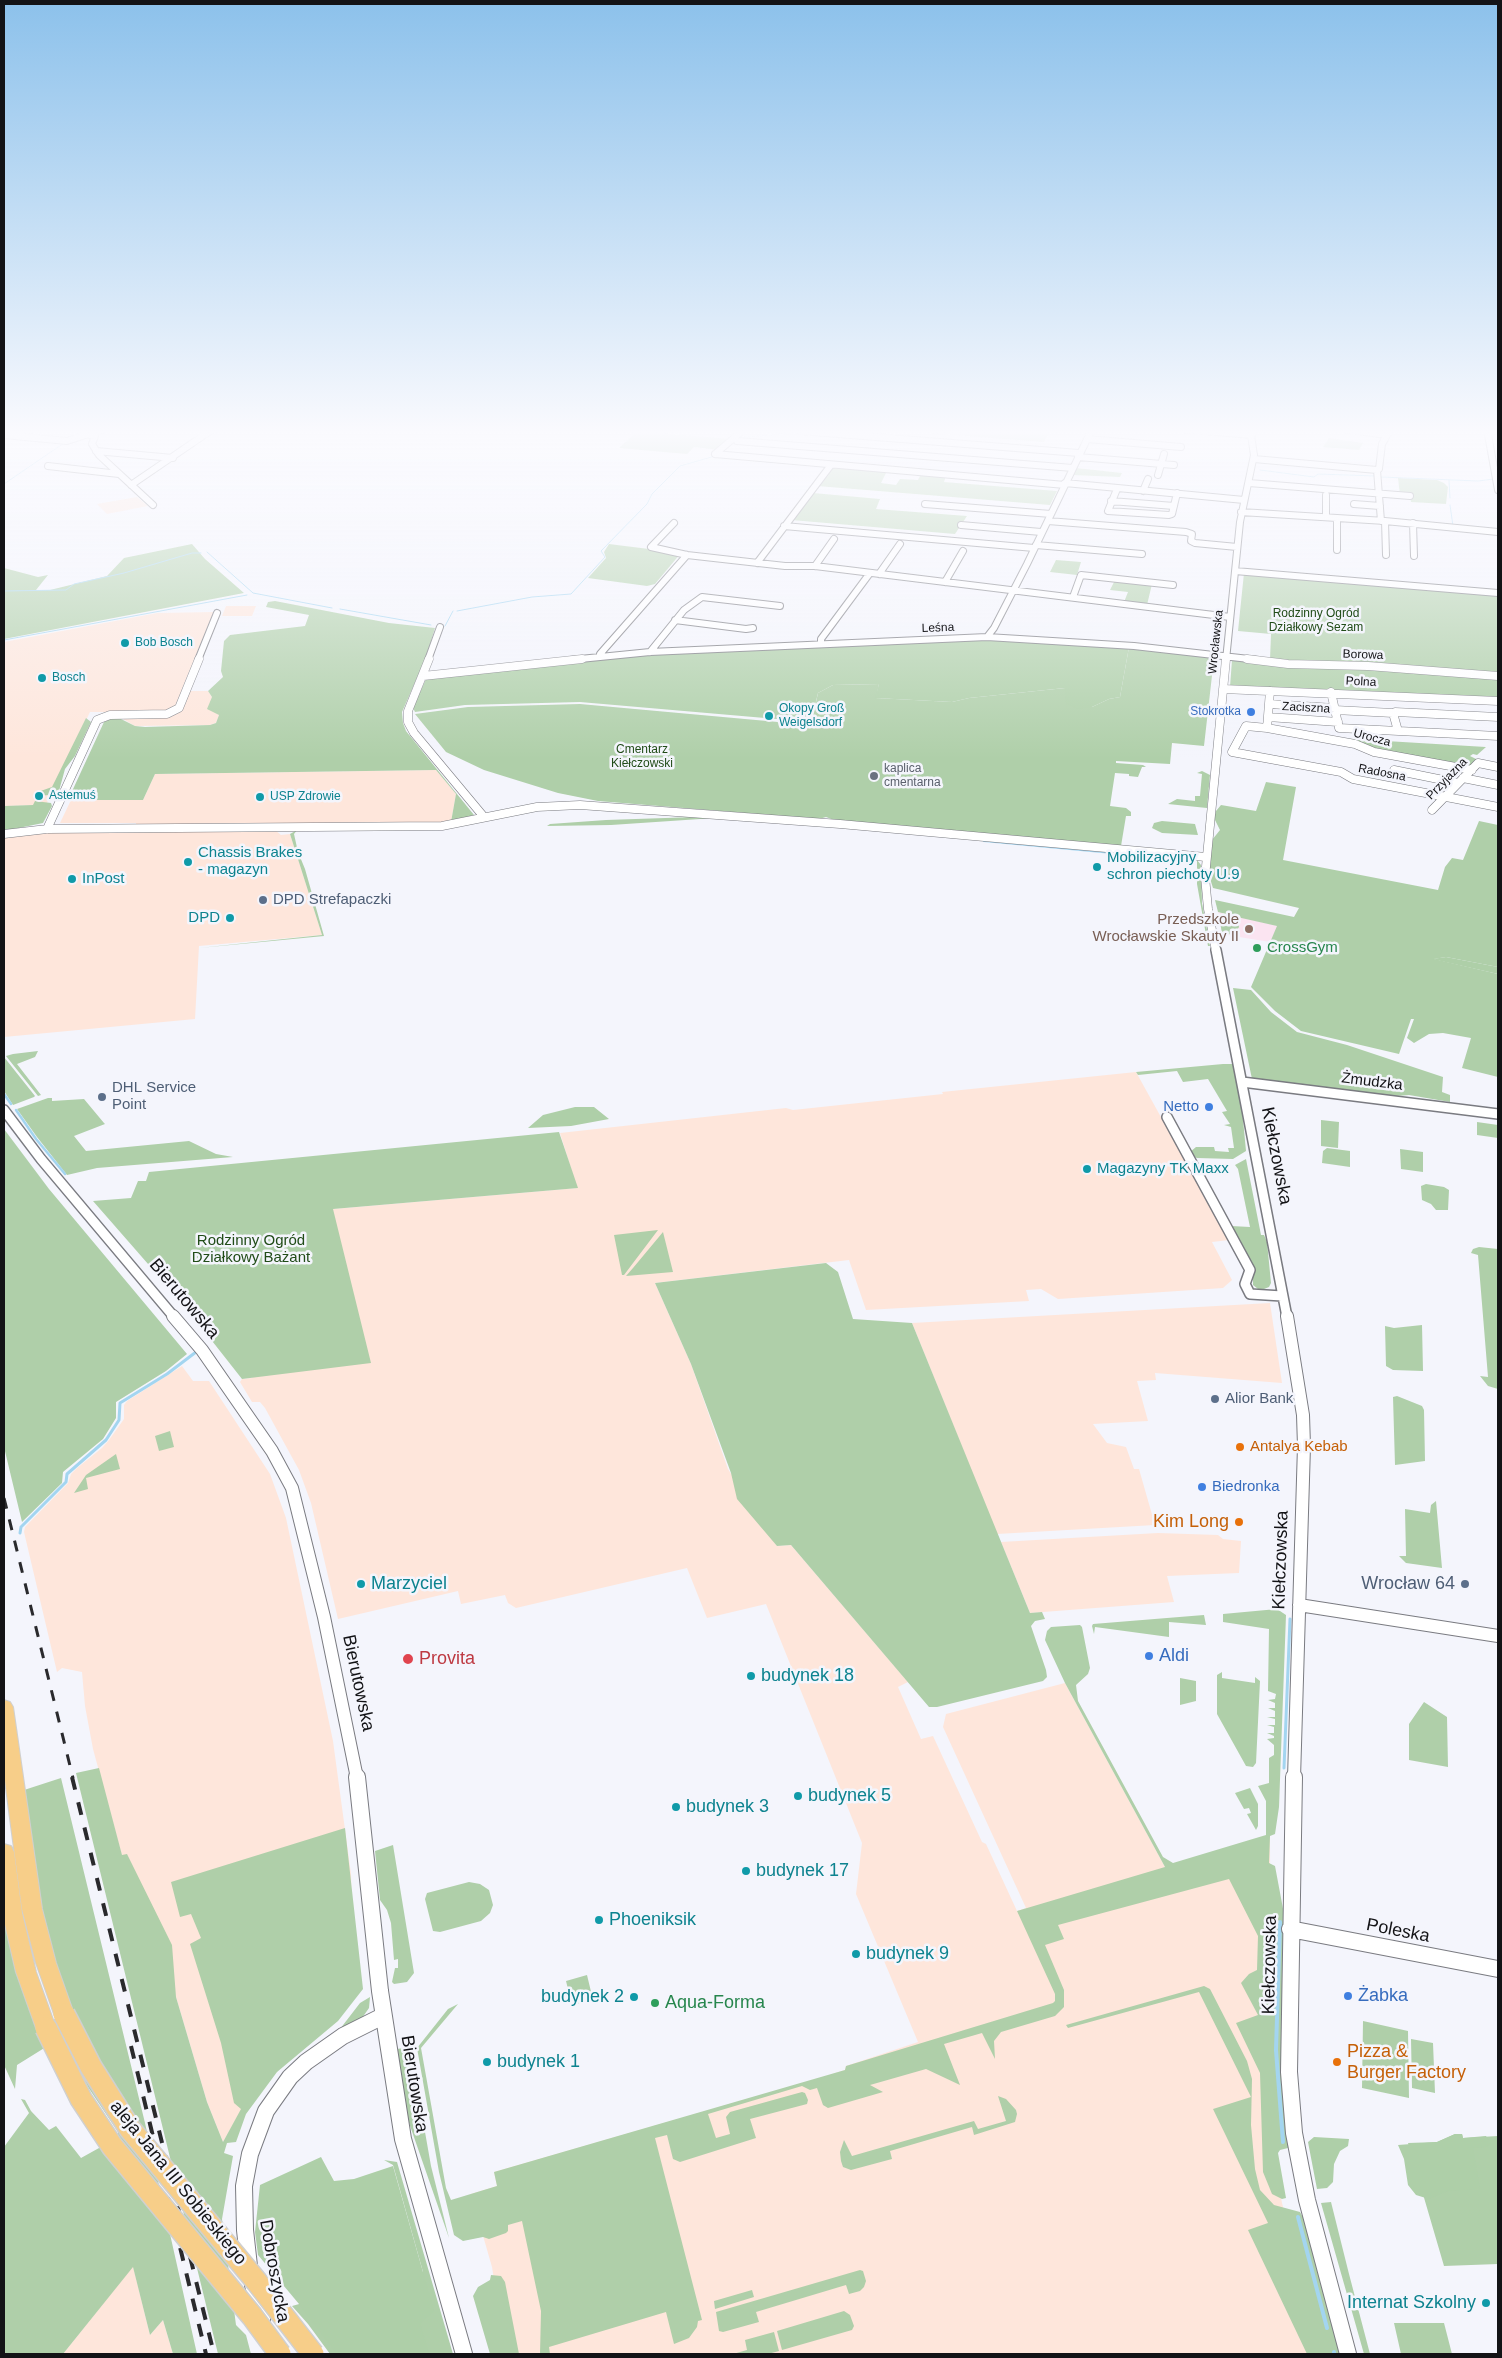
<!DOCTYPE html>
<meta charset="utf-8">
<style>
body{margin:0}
#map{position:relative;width:1502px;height:2358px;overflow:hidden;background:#f4f5fc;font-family:Helvetica,sans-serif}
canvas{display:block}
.frame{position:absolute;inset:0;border:5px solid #131316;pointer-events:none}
</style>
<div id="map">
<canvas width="1502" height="2358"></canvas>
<div class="frame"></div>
</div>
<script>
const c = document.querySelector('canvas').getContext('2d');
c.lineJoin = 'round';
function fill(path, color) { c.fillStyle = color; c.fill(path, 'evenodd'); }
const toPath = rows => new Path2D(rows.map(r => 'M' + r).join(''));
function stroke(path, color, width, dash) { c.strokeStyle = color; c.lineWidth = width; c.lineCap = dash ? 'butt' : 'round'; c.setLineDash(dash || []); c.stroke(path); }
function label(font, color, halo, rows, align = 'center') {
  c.font = font + ' Helvetica,sans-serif'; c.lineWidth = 5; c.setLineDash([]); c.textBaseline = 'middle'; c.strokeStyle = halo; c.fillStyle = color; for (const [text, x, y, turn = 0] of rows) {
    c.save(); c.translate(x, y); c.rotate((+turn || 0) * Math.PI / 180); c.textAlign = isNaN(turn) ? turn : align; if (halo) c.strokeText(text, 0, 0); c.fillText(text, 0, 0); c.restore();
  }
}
fill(toPath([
 [137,497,148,506,107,514,97,504],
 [226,606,256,606,252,616,222,616],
 [214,612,182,689,190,691,208,691,212,697,215,712,219,715,216,723,210,725,135,726,111,712,90,712,46,805,4,806,4,642,157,613],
 [436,770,456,794,451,822,136,825,136,823,60,823,71,800,143,800,155,774],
 [275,830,281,835,290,834,322,935,199,946,195,1019,4,1037,4,838,46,833],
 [1136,1072,1229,1240,1212,1242,1232,1280,1223,1288,1058,1299,1041,1289,1026,1290,1029,1301,866,1310,849,1260,655,1283,691,1364,728,1469,777,1546,791,1545,908,1682,898,1687,921,1739,933,1736,982,1842,986,1844,1017,1911,1026,1908,943,1727,946,1714,1065,1683,1165,1867,1270,1836,1271,2144,1282,2203,1322,2354,506,2354,492,2267,471,2194,497,2186,494,2172,817,2079,845,2070,846,2066,918,2042,856,1894,862,1843,766,1604,707,1618,687,1568,516,1608,508,1603,505,1595,461,1604,458,1591,338,1619,311,1503,299,1470,265,1408,260,1402,252,1402,240,1382,242,1379,252,1378,333,1209,577,1188,560,1133,786,1108,793,1110,943,1094,942,1092],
 [1270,1303,1282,1383,1155,1373,1156,1380,1137,1381,1148,1421,1093,1424,1107,1443,1126,1447,1134,1469,1139,1469,1155,1525,997,1534,912,1323],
 [182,1366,193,1381,209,1381,270,1474,286,1518,333,1741,351,1874,353,1956,253,2089,223,2142,207,2102,176,1997,122,1856,93,1749,85,1706,82,1672,62,1668,57,1672,24,1532,25,1527,68,1483,71,1474,77,1468,102,1448,109,1440,124,1419,124,1405,127,1401],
 [1158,1533,1218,1535,1223,1539,1241,1541,1239,1573,1167,1576,1174,1602,1030,1613,1001,1542],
 [133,2266,150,2335,163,2320,173,2354,63,2354]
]), '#fee6db');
fill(toPath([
 [1218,912,1278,926,1270,942,1227,935,1222,933]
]), '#fbe4f1');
fill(toPath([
 [878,429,1051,429,1044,442],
 [637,431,729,439,718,450,694,447,687,454,619,448],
 [1329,438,1363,443,1359,450,1323,447],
 [831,466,887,471,881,483,896,485,900,479,918,480,921,474,946,476,944,482,1057,491,1050,505,817,486,823,478,828,476],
 [1076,468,1122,473,1120,477,1072,475],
 [1398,478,1437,480,1444,483,1448,487,1446,504,1411,502,1410,495,1400,495],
 [813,493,880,499,876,509,967,516,955,534,791,520],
 [192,544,205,559,244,593,4,639,4,568,38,577,48,575,36,590,50,590,107,576,124,558],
 [609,544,681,553,655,584,647,586,588,578,606,558,604,552],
 [1056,560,1081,562,1077,575,1050,572],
 [1244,573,1498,594,1498,675,1270,660,1271,634,1238,631],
 [1115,580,1152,584,1147,605,1124,602,1128,592,1110,590],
 [275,601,389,623,435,628,422,671,420,671,402,712,403,723,406,731,474,815,451,822,456,794,436,770,155,774,143,800,68,800,104,722,109,719,119,718,135,726,145,727,210,725,216,723,219,715,207,709,212,697,208,691,223,677,221,671,224,641,230,635,305,626,309,615,266,607,268,602],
 [1129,647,1214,658,1204,746,1172,743,1170,764,1116,761,1116,763,1143,765,1146,767,1142,767,1138,777,1129,776,1129,774,1115,773,1110,806,1126,808,1131,812,1131,816,1126,816,1121,846,837,821,826,817,819,819,598,801,558,793,484,770,446,752,415,714,468,707,580,704,811,725,818,693,833,685,879,684,876,698,952,702,969,698,1065,688,1092,707,1109,699,1120,697],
 [86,718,91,722,75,756,65,769,59,791,50,795,35,796,35,793,52,787],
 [1336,738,1486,747,1477,755,1473,754,1470,756,1478,760,1471,767,1371,750],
 [1202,771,1210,775,1207,808,1168,804,1177,799,1195,801,1195,796,1200,796,1202,774,1197,773],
 [1266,782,1296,787,1283,860,1438,890,1445,867,1452,858,1463,860,1479,821,1498,825,1498,967,1446,957,1434,959,1498,974,1498,1077,1462,1068,1471,1038,1443,1033,1429,1034,1414,1043,1407,1038,1414,1019,1411,1019,1399,1054,1301,1031,1275,1011,1251,987,1277,926,1237,917,1239,927,1234,935,1222,933,1219,917,1229,917,1230,915,1218,912,1215,900,1294,917,1299,908,1213,888,1208,872,1212,840,1220,830,1214,818,1216,811,1221,805,1256,811],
 [35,801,51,803,52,806,43,823,4,831,4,806,33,805],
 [695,817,715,818,611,825,547,826,550,824,606,820],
 [1162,821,1195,824,1198,835,1162,833,1152,828,1154,823],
 [297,830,294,834,298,852,305,869,324,936,199,948,322,935,290,834],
 [1197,860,1201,865,1202,903,1210,946,1208,946,1197,884],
 [1233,988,1251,990,1271,1012,1297,1032,1347,1045,1443,1077,1442,1092,1450,1095,1450,1102,1409,1095,1396,1096,1252,1079],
 [38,1051,35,1057,17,1064,41,1095,38,1096,6,1056,13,1054],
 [4,1057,35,1096,34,1097,13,1105,4,1091],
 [1223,1064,1235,1064,1242,1109,1246,1151,1233,1159,1197,1158,1192,1156,1190,1152,1196,1147,1214,1147,1215,1151,1229,1152,1228,1148,1234,1148,1231,1127,1224,1125,1230,1124,1222,1112,1227,1111,1208,1079,1183,1082,1177,1071,1138,1075,1136,1072],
 [48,1098,52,1098,52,1101,84,1099,104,1123,105,1124,74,1136,86,1151,189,1141,216,1154,233,1157,97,1168,67,1175,37,1137,17,1109],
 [1321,1120,1339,1122,1338,1148,1321,1146],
 [1477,1122,1498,1125,1498,1138,1477,1135],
 [4,1129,49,1189,187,1354,166,1371,116,1402,116,1418,103,1439,63,1472,62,1483,22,1522,4,1447],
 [559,1132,578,1188,333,1209,371,1363,242,1379,183,1304,93,1201,131,1198,138,1181,146,1181,149,1172],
 [1327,1148,1350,1151,1350,1167,1322,1163,1323,1151],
 [1400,1149,1423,1152,1423,1172,1401,1169],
 [1246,1159,1261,1235,1264,1235,1267,1242,1271,1283,1269,1287,1264,1289,1258,1289,1253,1285,1253,1267,1231,1226,1250,1227,1238,1169,1235,1165],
 [1426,1184,1444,1187,1449,1190,1448,1210,1436,1210,1431,1204,1422,1200,1421,1186],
 [658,1230,624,1275,622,1275,614,1235],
 [663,1232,673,1272,626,1276,633,1268],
 [1479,1247,1498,1249,1498,1389,1488,1386,1480,1376,1488,1377,1478,1255,1471,1253,1473,1249],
 [826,1263,838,1272,853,1319,912,1323,1030,1613,1042,1612,1045,1619,1035,1621,1031,1626,1046,1670,1047,1677,1043,1681,937,1707,929,1707,791,1545,777,1546,737,1499,731,1473,691,1364,655,1283],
 [1422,1325,1423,1371,1393,1370,1386,1366,1385,1326,1394,1328],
 [1397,1396,1422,1406,1424,1410,1425,1461,1395,1465,1393,1397],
 [170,1431,174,1447,159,1451,155,1436],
 [116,1454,120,1469,86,1478,88,1489,74,1493,86,1475],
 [1436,1501,1442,1568,1406,1563,1399,1556,1406,1556,1405,1509,1430,1513,1431,1505],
 [1277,1609,1286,1615,1279,1807,1275,1834,1270,1836,1269,1863,1275,1866,1284,1914,1283,2079,1289,2145,1288,2148,1280,2150,1278,2153,1286,2198,1282,2199,1272,2194,1263,2172,1260,2073,1236,2023,1258,2015,1241,1983,1249,1974,1257,1970,1258,1936,1229,1879,1058,1925,1064,1939,1045,1945,1064,1990,1064,2007,1055,2016,1001,2032,994,2041,995,2059,982,2033,944,2044,960,2085,926,2069,870,2085,883,2092,828,2108,823,2105,817,2088,810,2090,802,2086,708,2114,716,2138,730,2134,726,2117,730,2112,802,2092,805,2093,808,2100,807,2104,750,2119,756,2138,680,2162,673,2159,667,2135,655,2138,702,2320,698,2321,697,2327,689,2338,674,2344,666,2312,549,2347,550,2354,540,2354,541,2311,522,2221,508,2225,508,2231,506,2233,489,2239,483,2237,463,2241,454,2235,439,2172,417,2048,448,2009,458,2004,421,2048,446,2188,451,2200,497,2186,494,2172,845,2070,846,2066,1053,2003,1055,2001,1055,1994,1017,1911,1165,1867,1065,1683,1045,1640,1047,1631,1051,1627,1080,1625,1082,1627,1090,1668,1088,1674,1076,1685,1078,1701,1163,1857,1173,1863,1266,1835,1266,1801,1258,1786,1269,1783,1269,1758,1274,1755,1274,1745,1267,1739,1274,1738,1274,1736,1267,1733,1274,1733,1274,1727,1267,1725,1275,1725,1275,1719,1267,1717,1275,1717,1275,1711,1268,1708,1275,1708,1275,1703,1268,1700,1275,1699,1276,1694,1268,1691,1269,1629,1223,1622,1223,1614],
 [1204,1615,1206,1625,1169,1622,1169,1637,1095,1627,1094,1634,1092,1626,1093,1624],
 [1222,1672,1222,1678,1255,1683,1255,1677,1260,1681,1256,1763,1253,1767,1246,1766,1217,1714,1217,1675],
 [1180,1678,1196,1681,1196,1701,1180,1705],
 [1424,1702,1447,1717,1448,1767,1409,1760,1409,1724],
 [99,1768,122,1855,127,1854,172,1945,176,1997,207,2102,223,2142,241,2109,234,2103,221,2043,190,1944,201,1938,191,1914,180,1917,171,1882,345,1828,363,1989,338,2021,277,2072,246,2114,236,2142,227,2143,224,2153,233,2156,222,2219,236,2325,246,2335,251,2354,218,2354,76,1773],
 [61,1778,145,2123,197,2354,173,2354,163,2320,150,2335,133,2267,63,2354,4,2354,4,2147,29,2113,21,2099,25,2100,31,2111,49,2130,56,2126,81,2158,117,2138,118,2132,88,2087,62,2037,17,2065,15,2089,4,2065,4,1907,11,1941,39,2033,72,2008,44,1934,21,1791],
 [1250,1788,1258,1804,1258,1826,1256,1830,1247,1814,1251,1813,1249,1808,1244,1809,1235,1793],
 [393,1845,414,1973,407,1982,394,1984,392,1982,395,1968,398,1968,398,1959,394,1960,391,1923,387,1910,380,1900,375,1851],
 [469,1882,480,1884,489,1890,493,1905,490,1913,481,1921,440,1932,433,1931,425,1899,427,1893],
 [587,1975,593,2000,572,2005,566,1981],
 [1204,1986,1210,1989,1247,2061,1252,2079,1251,2125,1255,2169,1260,2190,1274,2205,1300,2212,1306,2223,1342,2354,1307,2354,1248,2230,1268,2223,1213,2109,1251,2097,1199,1992,1068,2028,1066,2025],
 [370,1997,369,2008,362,2018,340,2029,360,2003],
 [1363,2021,1408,2031,1409,2098,1362,2088],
 [1411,2039,1433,2043,1435,2093,1412,2088],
 [410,2047,431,2166,449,2238,407,2117,397,2049],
 [998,2096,1006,2099,1016,2110,1017,2114,1015,2122,974,2135,972,2127,890,2151,892,2159,851,2170,843,2167,841,2161,840,2152,844,2140,852,2156,974,2121,978,2129,1006,2121],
 [1455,2134,1462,2134,1463,2138,1498,2136,1498,2264,1444,2266,1408,2143,1437,2142],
 [384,2160,397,2162,453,2354,330,2354,308,2324,292,2306,310,2301,322,2318,423,2272,393,2165],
 [1331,2202,1349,2274,1370,2354,1364,2354,1321,2203],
 [860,2270,863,2271,866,2281,864,2287,860,2291,849,2294,846,2285,756,2312,759,2322,723,2332,719,2331,716,2312],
 [491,2275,501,2276,505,2282,519,2354,490,2354,473,2296,478,2287,490,2280],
 [752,2290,754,2297,715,2309,714,2301],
 [844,2311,850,2315,854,2326,852,2330,782,2350,777,2331],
 [1394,2323,1444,2323,1452,2354,1401,2354],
 [774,2332,779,2351,768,2354,733,2354,747,2350,745,2340]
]), '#afcfa9');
fill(toPath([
 [987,638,1129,647,1120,697,1109,699,1092,707,1078,709,1066,704,1065,688,969,698,952,702,875,698,879,684,833,685,818,693,811,722,580,702,465,705,415,712,413,708,426,679,650,654],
 [1232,660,1498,677,1498,699,1230,687],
 [1446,957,1498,967,1498,974,1432,959],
 [575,1107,594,1107,609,1119,571,1126,528,1128,543,1115],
 [1455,2134,1462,2134,1463,2138,1486,2136,1491,2144,1486,2147,1473,2148,1480,2189,1448,2191,1429,2199,1416,2195,1408,2185,1404,2159,1398,2145,1437,2142],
 [1314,2137,1349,2139,1348,2146,1340,2151,1334,2164,1333,2182,1327,2188,1317,2189,1308,2142],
 [321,2157,334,2181,354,2179,393,2166,434,2311,420,2323,429,2354,337,2354,299,2304,258,2255,255,2232,260,2185]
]), '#aecfa8');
stroke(toPath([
 [737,438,792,433,796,429],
 [721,453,731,444],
 [1260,470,1314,477,1318,474,1375,476],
 [1381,477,1478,481,1494,479],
 [1449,480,1450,498],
 [4,484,64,443],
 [1450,505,1453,526],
 [207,552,253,593,332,608],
 [4,591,66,590,74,584,124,573,192,553,201,553],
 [340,609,431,625],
 [457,611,532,597,571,594,605,557,601,551,647,504,652,494,680,466,715,456],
 [445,626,453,611],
 [4,640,247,595]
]), '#a3d5f0', 1);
stroke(toPath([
 [984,841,1123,854],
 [1133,855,1173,858]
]), '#a3d5f0', 2);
stroke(toPath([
 [4,1094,11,1104],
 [16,1110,36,1139,65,1174]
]), '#a3d5f0', 2.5);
stroke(toPath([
 [20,1533,21,1527,66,1482,67,1474,106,1440,119,1420,120,1403,167,1374,196,1352],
 [1284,1768,1290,1619]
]), '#a3d5f0', 3);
stroke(toPath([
 [1280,1922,1276,2050,1283,2142],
 [1298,2217,1327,2328],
 [1334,2352,1334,2354]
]), '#a3d5f0', 4);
const minorFar4 = toPath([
 [1181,429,1252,435],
 [1344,429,1387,435,1391,429],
 [1487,429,1498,490],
 [800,431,1079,453],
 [4,435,67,441,104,429],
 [90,435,95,436,92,444,99,455,153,505],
 [1087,439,1181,447],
 [737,441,1073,468],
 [96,451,173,458],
 [715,454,1065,485],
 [715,454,741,432],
 [1078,457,1174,465],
 [1254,459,1377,470],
 [48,466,119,474],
 [1158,475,1164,454],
 [1065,483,1244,500],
 [1249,483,1410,496],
 [131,485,213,429],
 [1117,489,1108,511,1169,515,1172,514,1177,493],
 [1143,491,1148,479],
 [1326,495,1326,517],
 [1111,501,1174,506],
 [925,504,1051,514],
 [1354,504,1380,506],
 [1241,512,1385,521,1498,532],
 [1337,518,1337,550],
 [1048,521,1186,532,1192,534,1191,541,1195,543,1237,547],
 [1381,521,1377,470,1379,469,1382,444,1387,435],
 [1385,521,1386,555],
 [674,523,651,547,687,555,785,566,815,566,1230,617],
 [1413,523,1414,556],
 [961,525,1041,532],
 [784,526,1034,548],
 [1036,545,1142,554],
 [757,563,831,465],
 [815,566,834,539],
 [1235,571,1498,593],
 [879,574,900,544],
 [945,582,963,551],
 [1073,597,1081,575,1173,585],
 [675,620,746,629,753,628],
 [987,637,994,628,1027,564,1092,429],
 [821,644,821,639,870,573],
 [650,652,684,610,702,597,780,606],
 [600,657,600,654,687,555],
 [198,660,217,613],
 [428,660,440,627],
 [570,660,650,652,987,637,1134,646,1258,660],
 [1226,660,1240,522,1254,455,1250,429]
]);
const minorFar3 = toPath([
 [429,659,408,711,408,722,414,733,484,817],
 [1247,659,1288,664,1368,666,1498,676],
 [423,676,582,659],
 [1223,689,1498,701],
 [1270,691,1267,728,1246,726,1232,752,1341,772,1353,779,1498,807],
 [1331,692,1339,728,1498,736],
 [1269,704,1335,708],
 [1335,710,1393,713],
 [1268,717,1338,722],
 [1267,728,1355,744,1374,752,1472,770],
 [1398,731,1393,713,1395,712,1498,717],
 [1394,770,1458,783],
 [1463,778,1498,785],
 [1432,810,1478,763,1498,767],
 [47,829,97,720,110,715,167,714,179,708,199,659],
 [4,834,47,829,442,826,537,807,580,805,840,824,1206,857],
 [1216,951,1208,909,1205,877,1226,659]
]);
const minorFar2 = toPath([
 [1216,950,1287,1317],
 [1242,1082,1498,1114],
 [4,1110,41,1159,174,1317],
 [1167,1117,1250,1270,1245,1284,1250,1294,1282,1296]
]);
const minorFar1 = toPath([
 [173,1316,202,1350,272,1451,292,1488,324,1617,357,1778],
 [1287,1316,1303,1415,1304,1446,1294,1778],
 [1299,1605,1498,1636]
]);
const minor = toPath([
 [357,1777,380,1991,403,2139,464,2354],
 [1294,1777,1289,2072,1294,2133,1307,2200,1348,2354],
 [1290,1929,1498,1969],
 [249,2266,245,2230,244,2186,250,2154,266,2111,290,2077,306,2062,343,2036,383,2016],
 [253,2285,262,2319]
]);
const major = toPath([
 [4,1700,10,1702,13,1707,42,1909,56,1963,74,2014,71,2021,64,2024,57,2021,54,2014,36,1963,22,1909,4,1773,4,1700],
 [4,1844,11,1846,14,1852,22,1913,36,1972,56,2028,53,2035,46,2038,39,2035,36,2028,16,1972,4,1920,4,1844]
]);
stroke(minorFar4, '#7a7b81', 8);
stroke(minorFar3, '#7a7b81', 9);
stroke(minorFar2, '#7a7b81', 12);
stroke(minorFar1, '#7a7b81', 14);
stroke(minor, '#7a7b81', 18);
stroke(major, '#d0d0d0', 2);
stroke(minorFar4, '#fff', 6);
stroke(minorFar3, '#fff', 8);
stroke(minorFar2, '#fff', 9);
stroke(minorFar1, '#fff', 12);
stroke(minor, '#fff', 16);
fill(major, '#f7ce89');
stroke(toPath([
 [4,1498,73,1778]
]), '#2a2a2d', 3, [11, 11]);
stroke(toPath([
 [72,1777,214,2354],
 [131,2046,206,2354]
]), '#2a2a2d', 4, [13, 13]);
const majorBridge = toPath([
 [64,2014,91,2067,130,2129,257,2282,313,2354],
 [46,2028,81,2099,112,2146,252,2316,280,2354]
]);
stroke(majorBridge, '#d0d0d0', 24, []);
stroke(majorBridge, '#f7ce89', 21);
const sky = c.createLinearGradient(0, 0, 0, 759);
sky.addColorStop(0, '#8cc1eb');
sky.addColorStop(0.57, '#fafafe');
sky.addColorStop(1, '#fafafe00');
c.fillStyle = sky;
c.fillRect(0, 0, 1502, 759);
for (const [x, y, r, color] of [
 [125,643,5,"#0f9aa8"],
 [42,678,5,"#0f9aa8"],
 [1251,712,5,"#3f7fe0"],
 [769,716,5,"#0f9aa8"],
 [874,776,5,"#6b7280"],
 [39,796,5,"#0f9aa8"],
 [260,797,5,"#0f9aa8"],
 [188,862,5,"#0f9aa8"],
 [1097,867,5,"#0f9aa8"],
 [72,879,5,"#0f9aa8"],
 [263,900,5,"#5c6f8a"],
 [230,918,5,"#0f9aa8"],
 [1249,929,5,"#8d6e63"],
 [1257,948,5,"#2e9e5b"],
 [102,1097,5,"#5c6f8a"],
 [1209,1107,5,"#3f7fe0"],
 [1087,1169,5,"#0f9aa8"],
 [1215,1399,5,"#5c6f8a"],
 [1240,1447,5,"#e8710a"],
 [1202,1487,5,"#3f7fe0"],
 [1239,1522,5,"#e8710a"],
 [361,1584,5,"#0f9aa8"],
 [1465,1584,5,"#5c6f8a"],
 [1149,1656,5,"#3f7fe0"],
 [408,1659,6,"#e0444e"],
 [751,1676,5,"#0f9aa8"],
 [798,1796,5,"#0f9aa8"],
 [676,1807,5,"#0f9aa8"],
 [746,1871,5,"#0f9aa8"],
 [599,1920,5,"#0f9aa8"],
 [856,1954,5,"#0f9aa8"],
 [1348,1996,5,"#3f7fe0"],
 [634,1997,5,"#0f9aa8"],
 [655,2003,5,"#2e9e5b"],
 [487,2062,5,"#0f9aa8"],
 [1337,2062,5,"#e8710a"],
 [1486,2303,5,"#0f9aa8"]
]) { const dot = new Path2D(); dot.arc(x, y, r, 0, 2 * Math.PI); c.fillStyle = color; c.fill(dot); stroke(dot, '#f4f5fc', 2); }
label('12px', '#214c18', '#f4f5fc', [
 ["Rodzinny Ogród",1316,614],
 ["Działkowy Sezam",1316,628],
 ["Cmentarz",642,750],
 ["Kiełczowski",642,764]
]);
label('12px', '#131316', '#f4f5fc', [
 ["Leśna",938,628,-2],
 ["Wrocławska",1216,642,-84],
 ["Borowa",1363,655,2],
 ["Polna",1361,682,3],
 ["Zaciszna",1306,708,3],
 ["Urocza",1372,738,15],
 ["Radosna",1382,773,11],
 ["Przyjazna",1447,779,-46]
]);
label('12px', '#0d838f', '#f4f5fc', [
 ["Bob Bosch",135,643],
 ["Bosch",52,678],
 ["Okopy Groß",779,709],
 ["Weigelsdorf",779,723],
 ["Astemuś",49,796],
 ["USP Zdrowie",270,797]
], 'left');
label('12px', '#366cbe', '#f4f5fc', [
 ["Stokrotka",1241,712]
], 'right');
label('12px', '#5b616d', '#f4f5fc', [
 ["kaplica",884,769],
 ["cmentarna",884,783]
], 'left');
label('15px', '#0d838f', '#f4f5fc', [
 ["Chassis Brakes",198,853],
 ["- magazyn",198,870],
 ["Mobilizacyjny",1107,858],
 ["schron piechoty U.9",1107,875],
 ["InPost",82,879],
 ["DPD",220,918,"right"],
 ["Magazyny TK Maxx",1097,1169]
], 'left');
label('15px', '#4e5e75', '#f4f5fc', [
 ["DPD Strefapaczki",273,900],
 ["DHL Service",112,1088],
 ["Point",112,1105],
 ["Alior Bank",1225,1399]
], 'left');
label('15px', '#785e54', '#f4f5fc', [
 ["Przedszkole",1239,920],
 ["Wrocławskie Skauty II",1239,937]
], 'right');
label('15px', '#27864d', '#f4f5fc', [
 ["CrossGym",1267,948]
], 'left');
label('15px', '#131316', '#f4f5fc', [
 ["Żmudzka",1372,1082,7]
]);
label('15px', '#366cbe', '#f4f5fc', [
 ["Netto",1199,1107],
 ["Biedronka",1212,1487,"left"]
], 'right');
label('15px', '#214c18', '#f4f5fc', [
 ["Rodzinny Ogród",251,1241],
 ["Działkowy Bażant",251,1258]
]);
label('15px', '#c56008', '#f4f5fc', [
 ["Antalya Kebab",1250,1447]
], 'left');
label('18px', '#131316', '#f4f5fc', [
 ["Kiełczowska",1276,1156,79],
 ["Bierutowska",184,1299,50],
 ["Kiełczowska",1281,1560,-88],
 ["Bierutowska",358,1683,78],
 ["Poleska",1398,1931,11],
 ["Kiełczowska",1270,1965,-89],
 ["Bierutowska",414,2084,81],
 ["aleja Jana III Sobieskiego",178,2183,51],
 ["Dobroszycka",274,2271,80]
]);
label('18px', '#c56008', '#f4f5fc', [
 ["Kim Long",1229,1522],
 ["Pizza &",1347,2052,"left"],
 ["Burger Factory",1347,2073,"left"]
], 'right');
label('18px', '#0d838f', '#f4f5fc', [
 ["Marzyciel",371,1584],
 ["budynek 18",761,1676],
 ["budynek 5",808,1796],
 ["budynek 3",686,1807],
 ["budynek 17",756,1871],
 ["Phoeniksik",609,1920],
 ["budynek 9",866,1954],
 ["budynek 2",624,1997,"right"],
 ["budynek 1",497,2062],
 ["Internat Szkolny",1476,2303,"right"]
], 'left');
label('18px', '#4e5e75', '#f4f5fc', [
 ["Wrocław 64",1455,1584]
], 'right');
label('18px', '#366cbe', '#f4f5fc', [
 ["Aldi",1159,1656],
 ["Żabka",1358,1996]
], 'left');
label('18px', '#be3a42', '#f4f5fc', [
 ["Provita",419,1659]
], 'left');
label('18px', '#27864d', '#f4f5fc', [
 ["Aqua-Forma",665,2003]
], 'left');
</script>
